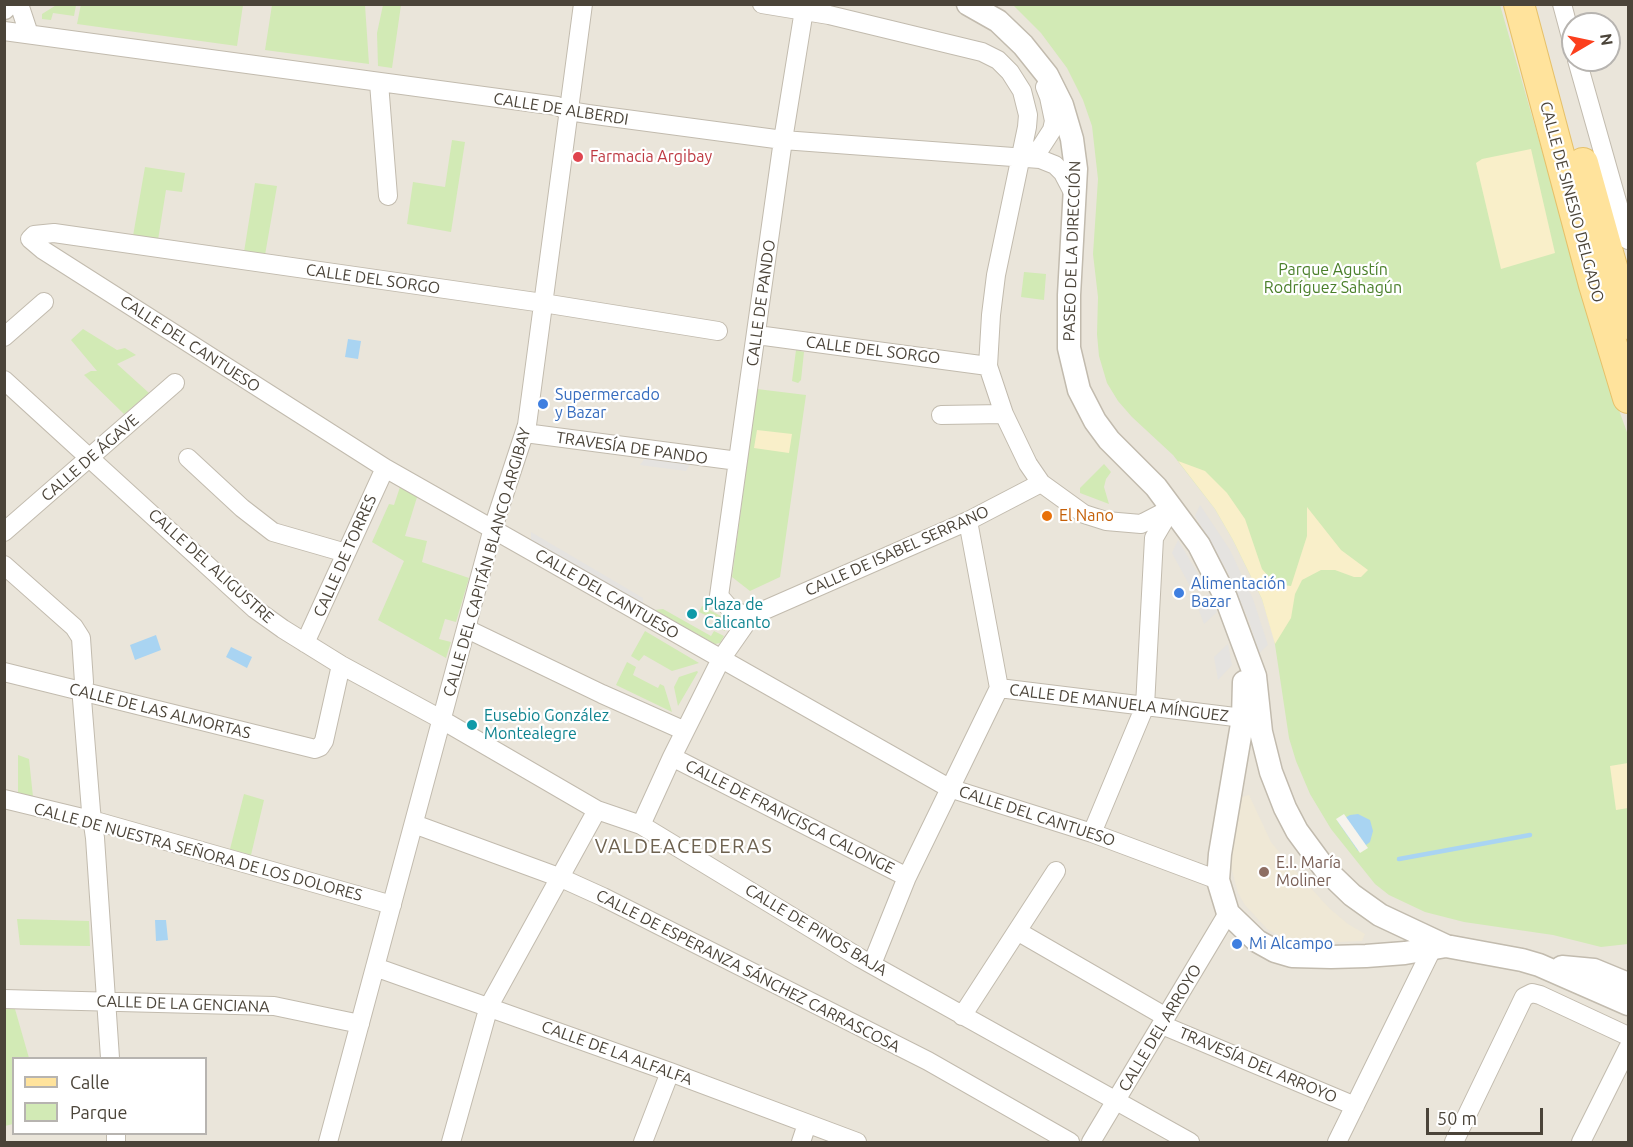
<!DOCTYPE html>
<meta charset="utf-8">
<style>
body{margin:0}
#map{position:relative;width:1633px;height:1147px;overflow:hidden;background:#f6f3ec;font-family:Ubuntu,sans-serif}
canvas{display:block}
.frame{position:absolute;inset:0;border:6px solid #4b4439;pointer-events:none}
.legend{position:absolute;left:12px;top:1057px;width:195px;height:78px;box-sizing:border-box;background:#fff;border:2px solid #b7b4b0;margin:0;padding:8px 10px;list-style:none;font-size:18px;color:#4b4439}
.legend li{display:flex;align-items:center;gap:12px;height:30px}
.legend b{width:30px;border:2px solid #b7b4b0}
.north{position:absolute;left:1561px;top:12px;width:60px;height:60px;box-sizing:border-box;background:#fff;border:2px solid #b7b4b0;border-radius:50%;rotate:81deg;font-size:16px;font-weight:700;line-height:24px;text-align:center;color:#4b4439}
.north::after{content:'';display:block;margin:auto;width:21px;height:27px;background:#fc3f1d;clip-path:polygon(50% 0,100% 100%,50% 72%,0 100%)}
.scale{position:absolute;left:1426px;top:1108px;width:117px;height:27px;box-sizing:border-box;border:3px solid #4b4439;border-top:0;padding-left:8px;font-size:18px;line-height:21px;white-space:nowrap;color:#4b4439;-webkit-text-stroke:4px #fff;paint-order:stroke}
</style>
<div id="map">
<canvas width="1633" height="1147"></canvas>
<div class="frame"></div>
<ul class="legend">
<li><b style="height:8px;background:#ffe39c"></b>Calle</li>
<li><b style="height:16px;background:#d2eab5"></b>Parque</li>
</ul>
<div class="north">N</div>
<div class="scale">50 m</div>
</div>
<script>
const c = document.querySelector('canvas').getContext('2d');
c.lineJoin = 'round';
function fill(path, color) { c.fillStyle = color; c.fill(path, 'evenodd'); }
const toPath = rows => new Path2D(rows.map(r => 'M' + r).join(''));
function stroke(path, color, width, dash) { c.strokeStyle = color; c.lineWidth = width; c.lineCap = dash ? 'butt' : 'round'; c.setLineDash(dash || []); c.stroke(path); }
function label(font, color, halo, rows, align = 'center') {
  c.font = font + ' Ubuntu,sans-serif'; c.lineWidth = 4.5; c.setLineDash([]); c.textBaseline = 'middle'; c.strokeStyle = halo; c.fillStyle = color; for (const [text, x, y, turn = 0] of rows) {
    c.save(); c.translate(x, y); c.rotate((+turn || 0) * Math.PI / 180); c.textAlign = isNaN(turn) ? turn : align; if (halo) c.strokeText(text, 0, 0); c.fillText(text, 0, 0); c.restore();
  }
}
fill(toPath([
 [5,5,1628,5,1628,1142,5,1142],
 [1573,24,1609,24,1609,60,1573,60],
 [14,1058,206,1058,206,1134,14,1134]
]), '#eae5da');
fill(toPath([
 [1249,795,1271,842,1283,857,1329,908,1348,924,1365,934,1362,941,1316,943,1286,939,1267,929,1245,905,1238,893,1231,866,1235,827,1242,797]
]), '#efe8d6');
fill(toPath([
 [58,4,76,5,74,16,53,13,51,20,42,19,42,14],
 [81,4,243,4,243,5,237,46,77,24],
 [272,5,365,5,369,64,265,50],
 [383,5,401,5,392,68,378,66,377,33],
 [1013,5,1500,5,1608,380,1628,435,1628,944,1601,947,1553,935,1464,922,1425,912,1389,895,1375,884,1331,829,1310,794,1296,761,1289,738,1274,638,1262,599,1233,540,1215,509,1173,455,1132,417,1118,401,1107,383,1099,356,1097,334,1098,297,1093,254,1098,179,1092,126,1083,100,1067,68,1041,33],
 [452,140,465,142,451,232,407,224,413,182,445,187],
 [145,167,185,173,182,192,166,190,158,240,133,236],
 [255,183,277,186,265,255,244,252],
 [1024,272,1046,274,1044,300,1021,297],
 [83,329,117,350,125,348,136,355,117,364,149,393,124,414,84,375,91,371,97,371,71,340],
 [796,350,804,352,801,380,798,383,792,381],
 [757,389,806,395,780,577,750,591,732,577],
 [1104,464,1111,472,1106,479,1104,487,1109,504,1080,493,1080,488],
 [401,484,418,494,405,536,427,541,422,562,469,578,456,622,445,619,439,639,451,642,446,658,378,620,404,561,372,542,389,504,394,505],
 [702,606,730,621,725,631,717,627,720,622,699,612],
 [663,609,711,636,714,631,724,636,720,643,715,644,655,610],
 [645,631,699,663,672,671,644,655,639,661,631,656],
 [627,662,636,667,633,675,658,688,660,684,664,686,672,712,616,685],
 [697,671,698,672,678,706,674,687,679,677],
 [18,755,29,759,33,797,18,793],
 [244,794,264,800,251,855,230,849],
 [17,919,89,921,90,946,20,945],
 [5,1009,15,1009,29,1058,14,1058,13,1124,5,1126]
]), '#d2eab5');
fill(toPath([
 [1531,149,1555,253,1501,269,1476,163,1482,159],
 [757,430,792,434,789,453,754,448],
 [1178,461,1205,471,1227,493,1245,519,1262,569,1275,584,1291,586,1307,536,1307,507,1341,550,1368,570,1361,577,1354,577,1335,570,1321,570,1302,580,1295,594,1291,618,1275,644,1262,599,1233,540,1215,509],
 [1628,763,1628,808,1616,810,1610,766]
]), '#f9efc9');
fill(toPath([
 [651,450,695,456,686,471,640,465],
 [1200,505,1230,550,1253,599,1268,645,1259,653,1249,621,1227,571,1195,516],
 [531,532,643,598,643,615,531,550],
 [1178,540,1200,577,1191,588,1172,553],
 [1208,594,1217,612,1204,624,1198,608],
 [1228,644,1232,665,1218,680,1214,657]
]), '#e5e3e0');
fill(toPath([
 [348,339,361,341,358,359,345,357],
 [156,635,161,650,135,660,130,645],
 [231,647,252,657,247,668,226,657],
 [1358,814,1370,820,1373,831,1370,842,1358,851,1338,822,1350,815],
 [155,920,166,920,168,940,156,941]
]), '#a9d4f2');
fill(toPath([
 [1344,814,1368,848,1360,853,1336,819]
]), '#f6f3ec');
stroke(toPath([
 [1399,859,1530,835]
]), '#a9d4f2', 4.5);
const minor = toPath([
 [19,4,29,34],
 [762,4,829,15,982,52,998,60,1010,72,1022,91,1028,115,1027,127,996,275,991,315,988,366,1004,414,1028,464,1041,483,1084,514,1106,521,1141,524,1172,508],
 [1562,4,1573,45],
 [4,31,557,106,569,111,588,114,783,140,1040,159,1055,165,1063,173,1075,196],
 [1577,60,1628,240],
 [379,83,388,196],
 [1029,158,1041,147,1052,130,1054,121,1049,97,1045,87],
 [718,331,543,303,54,233,34,235,30,239,43,250,385,468,949,788,1092,833,1218,880],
 [757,335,988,366],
 [4,337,44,302],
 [4,380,255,609,283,629,341,665,437,717,597,810,641,825,860,958,1190,1142],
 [941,415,1004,414],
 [525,433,738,461],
 [188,458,242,508,273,532,346,553],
 [968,521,999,688],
 [4,532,175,383],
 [4,565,74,627,81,638,84,682,82,699,91,811,95,838,110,1058],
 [751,616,732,611,719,596,783,140,804,10],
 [751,616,968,521,1041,483],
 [467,629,602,694,685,731],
 [305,643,385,468],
 [4,672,315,749,320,747,324,741,341,665],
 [672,757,907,877],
 [4,799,99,822,392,905],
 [414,824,561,878,603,897,928,1061,1070,1142],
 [641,825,672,757,721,659,751,616],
 [1092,833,1145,706,1154,538,1171,509],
 [1017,931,1166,1017],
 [872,964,907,877,999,688,1243,718],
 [375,967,670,1072,857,1142],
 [4,999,274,1006,360,1024],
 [962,1016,1056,871],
 [1162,1025,1355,1106],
 [116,1134,116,1142],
 [328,1142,493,528,527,425,583,4],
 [451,1142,489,1006,597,810],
 [643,1142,670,1072],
 [801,1142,807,1124],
 [1091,1142,1228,913],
 [1337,1142,1432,949],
 [1454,1142,1524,997,1532,993,1540,995,1628,1036],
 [1581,1142,1628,1048]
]);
const tertiary = toPath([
 [968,4,998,21,1023,45,1047,75,1062,105,1072,139,1076,169,1069,295,1069,348,1079,390,1095,421,1109,440,1156,487,1199,545,1226,598,1255,676,1261,732,1271,772,1285,808,1297,831,1325,869,1352,895,1380,915,1446,946,1522,960,1539,965,1628,1004],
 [4,8,8,4],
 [1244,682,1243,718,1220,854,1218,880,1228,913,1257,941,1275,951,1292,956,1331,957,1366,956,1405,953,1446,946],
 [1562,967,1594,970,1628,984]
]);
const primary = toPath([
 [1519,4,1594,285,1628,398],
 [1583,163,1628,324]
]);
stroke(minor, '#c2bbae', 20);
stroke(tertiary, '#c2bbae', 25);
stroke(primary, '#e6c16a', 32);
stroke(minor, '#fff', 18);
stroke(tertiary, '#fff', 22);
stroke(primary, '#ffe39c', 30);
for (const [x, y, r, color] of [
 [578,157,6,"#e0444e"],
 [543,404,6,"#3f7fe0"],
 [1047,516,6,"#e8710a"],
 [1179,593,6,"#3f7fe0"],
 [692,614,6,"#0f9aa8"],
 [472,725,6,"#0f9aa8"],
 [1264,872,6,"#8d6e63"],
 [1237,944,6,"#3f7fe0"]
]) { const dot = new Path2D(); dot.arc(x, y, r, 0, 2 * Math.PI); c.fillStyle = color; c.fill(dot); stroke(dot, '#fff', 2); }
label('16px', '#4b4439', '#fff', [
 ["CALLE DE ALBERDI",561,109,9],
 ["CALLE DE SINESIO DELGADO",1572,202,75],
 ["PASEO DE LA DIRECCIÓN",1072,251,-88],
 ["CALLE DEL SORGO",373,279,8],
 ["CALLE DE PANDO",761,303,-82],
 ["CALLE DEL CANTUESO",190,344,33],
 ["CALLE DEL SORGO",873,350,7],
 ["TRAVESÍA DE PANDO",632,448,8],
 ["CALLE DE ÁGAVE",90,458,-41],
 ["CALLE DE ISABEL SERRANO",897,551,-24],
 ["CALLE DE TORRES",345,556,-66],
 ["CALLE DEL CAPITÁN BLANCO ARGIBAY",487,562,-74],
 ["CALLE DEL ALIGUSTRE",211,566,42],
 ["CALLE DEL CANTUESO",607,594,30],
 ["CALLE DE MANUELA MÍNGUEZ",1119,703,7],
 ["CALLE DE LAS ALMORTAS",160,711,14],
 ["CALLE DEL CANTUESO",1037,816,18],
 ["CALLE DE FRANCISCA CALONGE",790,817,27],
 ["CALLE DE NUESTRA SEÑORA DE LOS DOLORES",198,852,15],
 ["CALLE DE PINOS BAJA",816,930,31],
 ["CALLE DE ESPERANZA SÁNCHEZ CARRASCOSA",748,971,27],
 ["CALLE DE LA GENCIANA",183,1004,2],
 ["CALLE DEL ARROYO",1160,1028,-59],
 ["CALLE DE LA ALFALFA",617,1053,20],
 ["TRAVESÍA DEL ARROYO",1258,1065,23]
]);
label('16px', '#be3a42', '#fff', [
 ["Farmacia Argibay",590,157]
], 'left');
label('16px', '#4a7f2a', '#fff', [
 ["Parque Agustín",1333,270],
 ["Rodríguez Sahagún",1333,288]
]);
label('16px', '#366cbe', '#fff', [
 ["Supermercado",555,395],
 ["y Bazar",555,413],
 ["Alimentación",1191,584],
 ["Bazar",1191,602],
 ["Mi Alcampo",1249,944]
], 'left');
label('16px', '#c56008', '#fff', [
 ["El Nano",1059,516]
], 'left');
label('16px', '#0d838f', '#fff', [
 ["Plaza de",704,605],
 ["Calicanto",704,623],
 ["Eusebio González",484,716],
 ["Montealegre",484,734]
], 'left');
label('16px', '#785e54', '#fff', [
 ["E.I. María",1276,863],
 ["Moliner",1276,881]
], 'left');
c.letterSpacing = '1.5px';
label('20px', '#6e6250', '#fff', [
 ["VALDEACEDERAS",684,846]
]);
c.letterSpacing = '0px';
</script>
